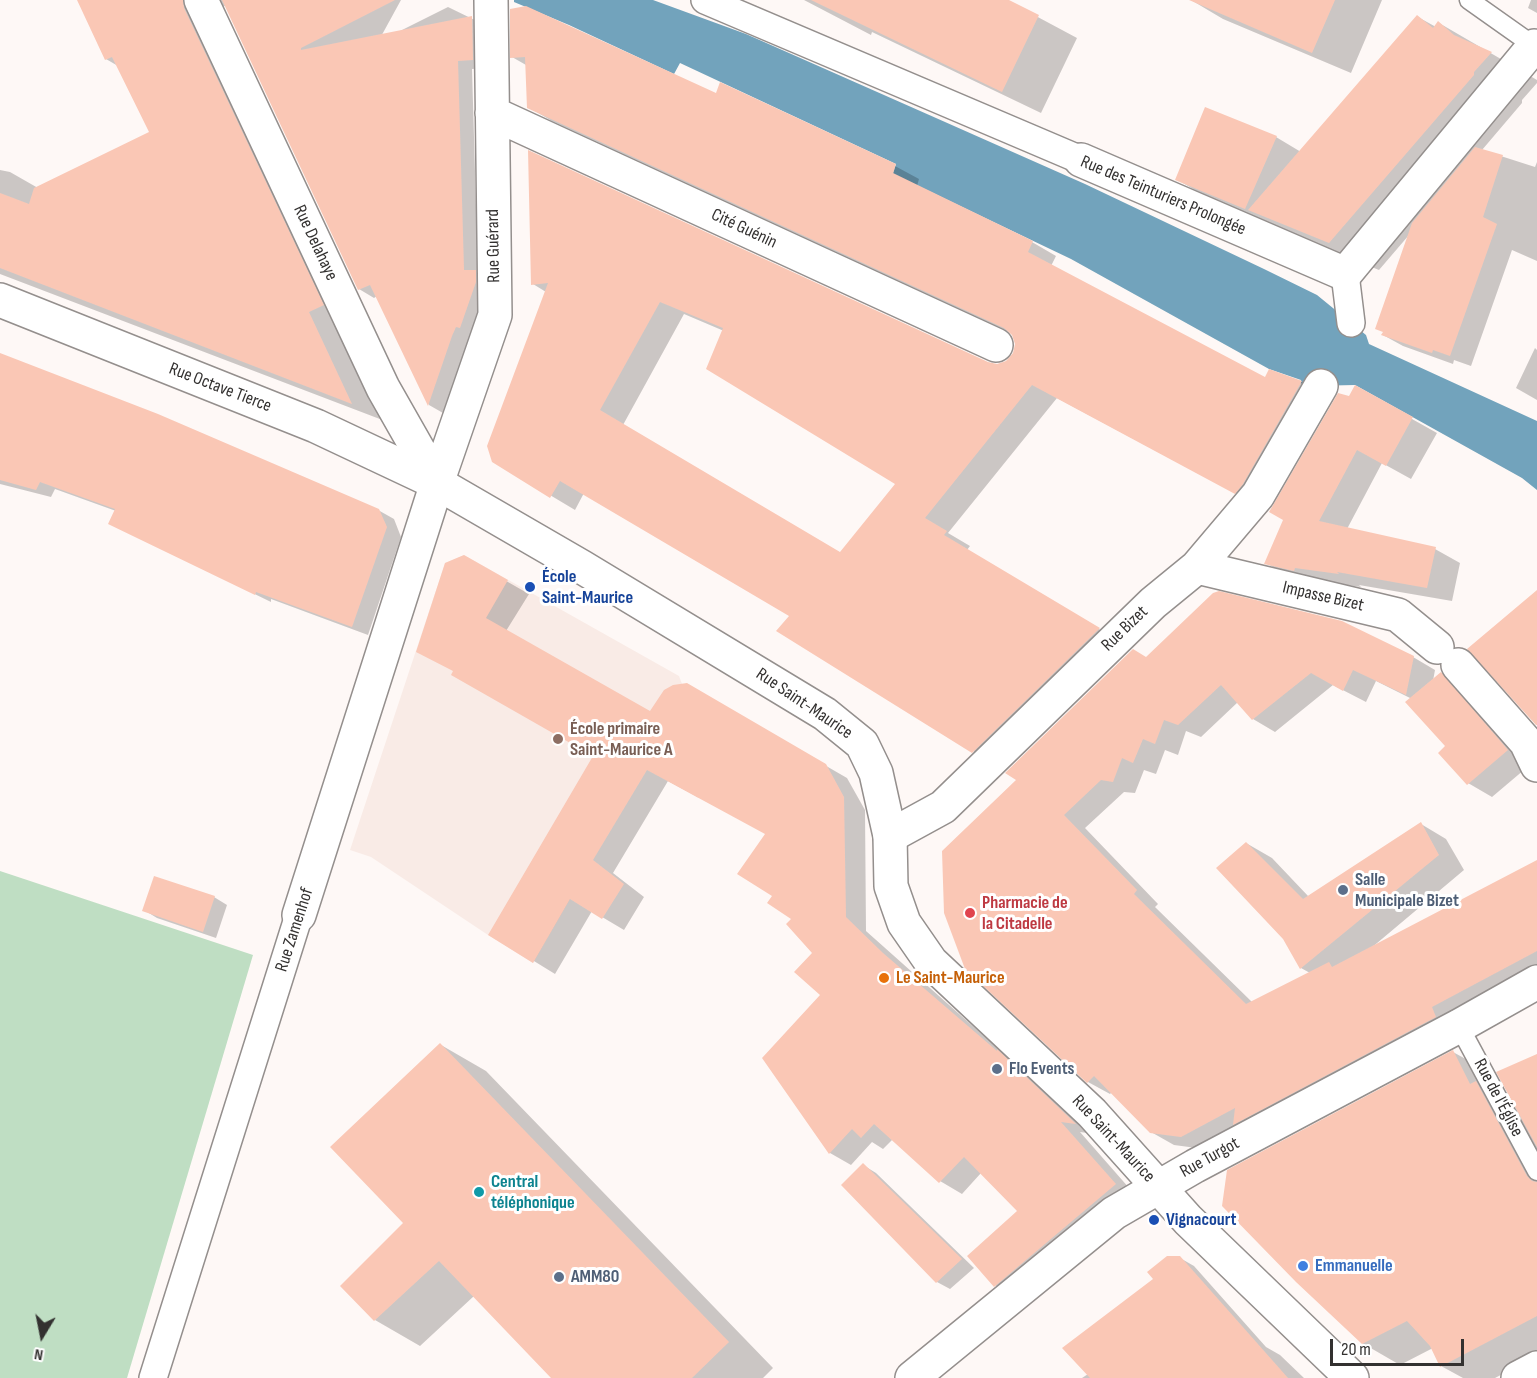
<!DOCTYPE html>
<meta charset="utf-8">
<style>
body{margin:0}
#map{position:relative;width:1537px;height:1378px;overflow:hidden;background:#fef8f6;font-family:"Sofia Sans Condensed",sans-serif}
canvas{display:block}
.north{position:absolute;left:12px;top:1306px;width:60px;height:60px;-webkit-text-stroke:4px #fff;paint-order:stroke;rotate:190deg;font-size:16px;font-weight:700;line-height:24px;text-align:center;color:#333130}
.north::after{content:'';display:block;margin:auto;width:21px;height:27px;background:#333130;clip-path:polygon(50% 0,100% 100%,50% 72%,0 100%)}
.scale{position:absolute;left:1330px;top:1339px;width:134px;height:27px;box-sizing:border-box;border:3px solid #333130;border-top:0;padding-left:8px;font-size:18px;line-height:21px;white-space:nowrap;color:#333130;-webkit-text-stroke:4px #fff;paint-order:stroke}
</style>
<div id="map">
<canvas width="1537" height="1378"></canvas>
<div class="north">N</div>
<div class="scale">20 m</div>
</div>
<script>
const c = document.querySelector('canvas').getContext('2d');
c.lineJoin = 'round';
function fill(path, color) { c.fillStyle = color; c.fill(path, 'evenodd'); }
const toPath = rows => new Path2D(rows.map(r => 'M' + r).join(''));
function stroke(path, color, width, dash) { c.strokeStyle = color; c.lineWidth = width; c.lineCap = dash ? 'butt' : 'round'; c.setLineDash(dash || []); c.stroke(path); }
function label(font, color, halo, rows, align = 'center') {
  c.font = font + ' "Sofia Sans Condensed",sans-serif'; c.lineWidth = 6; c.setLineDash([]); c.textBaseline = 'middle'; c.strokeStyle = halo; c.fillStyle = color; for (const [text, x, y, turn = 0] of rows) {
    c.save(); c.translate(x, y); c.rotate((+turn || 0) * Math.PI / 180); c.textAlign = isNaN(turn) ? turn : align; if (halo) c.strokeText(text, 0, 0); c.fillText(text, 0, 0); c.restore();
  }
}
fill(toPath([
 [464,555,679,676,682,684,742,716,698,798,646,768,533,963,488,935,371,857,350,850,445,563]
]), '#f9ebe6');
fill(toPath([
 [0,871,253,955,127,1378,0,1378]
]), '#bfdec3');
fill(toPath([
 [514,0,653,0,746,34,936,118,1085,184,1264,269,1317,295,1366,335,1369,344,1537,421,1537,490,1522,478,1355,385,1310,386,1300,383,1301,380,1269,369,1071,259,893,174,896,164,680,63,674,74,569,25,514,2]
]), '#72a3bc');
fill(toPath([
 [78,0,401,0,378,42,448,7,487,26,487,68,472,69,478,273,490,280,443,413,429,405,377,296,374,298,359,289,228,3,220,10,385,421,0,274,0,170,10,172,38,188,151,132,118,66,106,59],
 [804,0,1006,0,1077,38,1041,113,872,32,871,35],
 [1191,0,1382,0,1351,73,1223,19],
 [1531,0,1537,0,1537,13,1528,8],
 [1418,17,1436,27,1439,23,1537,80,1537,83,1522,100,1522,103,1482,150,1535,167,1537,162,1537,261,1512,250,1471,366,1454,360,1453,364,1403,346,1383,335,1409,235,1379,270,1226,208,1176,179,1276,137,1301,152],
 [512,34,716,95,721,84,895,166,919,179,917,186,1032,242,1056,256,1051,266,1265,379,1270,371,1302,382,1325,396,1259,506,1057,398,948,533,970,546,967,550,1122,643,997,765,973,751,791,615,584,493,575,510,493,461,546,292,533,284,529,153,988,363,998,365,1008,361,1015,353,1016,343,1012,333,552,121,528,107,526,65,512,57],
 [684,314,724,331,897,483,840,553,623,425],
 [1535,348,1537,350,1537,400,1516,388],
 [0,355,378,510,394,519,401,537,368,635,271,599,271,602,125,531,116,511,55,489,51,497,0,484],
 [1355,387,1437,433,1411,479,1382,463,1347,529,1435,549,1460,563,1452,601,1359,585,1361,587,1290,577,1266,563],
 [464,557,529,594,506,631,650,713,686,685,847,778,865,810,866,931,1094,1134,1080,1132,1137,1197,1016,1298,995,1285,1019,1211,981,1173,962,1194,940,1181,893,1139,883,1149,872,1142,851,1165,830,1153,764,1058,822,995,814,953,793,919,774,895,767,834,668,781,613,873,644,897,624,930,592,911,555,974,490,934,595,755,453,674],
 [1413,657,1435,670,1433,681,1441,674,1465,688,1531,764,1492,797,1468,783,1448,747,1412,699,1376,681,1366,702,1333,685,1275,732,1253,719,1238,702,1201,737,1186,731,1178,755,1165,750,1156,774,1144,770,1135,793,1124,792,1085,828,1158,904,1155,907,1252,1002,1310,973,1301,968,1246,843,1272,858,1309,897,1421,824,1446,839,1464,870,1370,949,1537,862,1537,975,1204,1149,1174,1145,1151,1132,1112,1092,1110,1094,1088,1082,967,968,1146,658],
 [214,897,227,905,216,938,157,918,144,910],
 [441,1045,486,1071,773,1368,763,1378,553,1378,474,1296,420,1346,375,1320,405,1223],
 [1453,1052,1491,1073,1503,1099,1517,1107,1537,1054,1537,1356,1495,1378,1463,1378,1441,1366,1433,1348,1400,1365,1362,1343],
 [863,1165,876,1173,974,1268,950,1289,937,1282],
 [1180,1258,1194,1266,1266,1347,1280,1355,1304,1378,1082,1378,1088,1374,1155,1279]
]), '#0003');
fill(toPath([
 [77,0,183,0,184,8,324,305,309,312,352,404,0,268,0,193,29,204,34,188,149,132,112,57,105,60],
 [222,0,395,0,301,48,301,50,472,16,473,60,458,61,464,270,476,270,476,282,460,328,456,327,452,336,428,406,370,285,358,290],
 [811,0,1009,0,1039,15,1002,92],
 [1189,0,1335,0,1312,53],
 [526,6,716,93,720,82,896,164,893,173,1033,241,1028,252,1265,377,1269,369,1302,381,1243,484,1235,494,1032,385,925,518,947,531,944,535,1100,628,972,753,776,631,789,616,560,481,550,498,492,462,487,446,548,283,531,285,528,150,988,362,997,364,1006,361,1013,353,1015,344,1012,335,1004,328,527,108,525,57,510,58,510,9],
 [660,302,723,328,706,369,895,484,840,552,600,410],
 [1417,15,1433,28,1438,21,1454,35,1492,52,1474,72,1474,75,1329,243,1248,210],
 [1205,107,1277,136,1245,209,1175,180],
 [1475,147,1503,155,1483,217,1497,224,1450,356,1433,350,1432,353,1381,335,1383,332,1375,329,1412,223],
 [0,353,158,414,379,509,387,527,352,627,256,592,255,595,108,524,115,509,40,482,36,490,0,480],
 [1355,385,1413,417,1386,466,1357,450,1319,521,1436,547,1427,588,1337,572,1339,574,1295,568,1294,571,1264,564,1283,520,1269,512,1338,393,1349,396],
 [464,555,508,580,486,618,650,711,664,690,673,685,687,683,826,764,844,797,846,917,883,953,997,1051,997,1049,1076,1124,1061,1122,1116,1184,994,1287,967,1256,1017,1211,964,1157,939,1183,874,1124,861,1138,852,1129,829,1154,762,1058,820,995,794,972,812,953,786,924,791,919,767,903,772,896,737,874,765,834,647,770,593,860,624,884,602,919,570,899,533,963,488,935,593,756,451,675,453,671,416,652,445,563],
 [1537,590,1537,725,1536,725,1467,649],
 [1219,591,1342,621,1414,656,1406,695,1353,670,1343,691,1311,673,1252,720,1221,685,1178,725,1164,720,1155,744,1143,739,1133,763,1122,758,1113,782,1101,780,1064,815,1137,890,1134,894,1246,1004,1329,962,1332,967,1537,860,1537,951,1432,1007,1436,1017,1233,1125,1235,1108,1181,1137,1150,1133,1094,1076,1087,1083,965,969,944,913,942,851,1016,780,1005,773,1133,649,1146,657,1213,593],
 [1441,672,1508,750,1467,785,1438,753,1445,746,1405,702],
 [1421,822,1439,855,1300,969,1283,939,1216,868,1246,842,1303,899],
 [154,876,215,896,203,932,142,911],
 [440,1043,729,1342,692,1378,551,1378,439,1261,374,1321,340,1286,403,1223,330,1147],
 [1453,1050,1470,1084,1476,1081,1527,1176,1532,1181,1537,1182,1537,1316,1440,1367,1430,1346,1407,1321,1362,1344,1296,1282,1222,1206,1227,1170],
 [1537,1054,1537,1147,1496,1072],
 [863,1163,962,1259,936,1283,841,1185],
 [1167,1256,1180,1256,1288,1378,1090,1378,1062,1348,1153,1279,1147,1272]
]), '#fac7b5');
const service = toPath([
 [1469,0,1534,46],
 [1459,1026,1537,1171]
]);
const pedestrian = toPath([
 [705,0,1081,160],
 [1345,274,1351,323],
 [153,1378,299,915]
]);
const minor = toPath([
 [201,0,383,388,437,483],
 [492,113,996,345],
 [1081,160,1345,274,1534,46,1537,47],
 [1197,567,1398,615,1437,647],
 [1458,665,1526,742,1537,765],
 [890,836,943,807,1153,603,1197,567,1258,495,1321,386],
 [299,915,437,483,495,315,491,0],
 [912,1378,1114,1213,1195,1166,1459,1026,1537,982]
]);
const tertiary = toPath([
 [0,300,316,426,437,483,582,567,825,714,862,744,876,773,890,836,891,886,904,923,931,962,1092,1113,1188,1220,1352,1378],
 [1518,1378,1537,1368]
]);
stroke(service, '#948f8d', 21);
stroke(pedestrian, '#948f8d', 30);
stroke(minor, '#948f8d', 36);
stroke(tertiary, '#948f8d', 36);
stroke(service, '#fff', 18);
stroke(pedestrian, '#fff', 27);
stroke(minor, '#fff', 33);
stroke(tertiary, '#fff', 33);
for (const [x, y, r, color] of [
 [530,587,6,"#1a4fb4"],
 [558,739,6,"#8d6e63"],
 [1343,890,6,"#5c6f8a"],
 [970,913,6,"#e0444e"],
 [884,978,6,"#e8710a"],
 [997,1069,6,"#5c6f8a"],
 [479,1192,6,"#0f9aa8"],
 [1154,1220,6,"#1a4fb4"],
 [1303,1266,6,"#3f7fe0"],
 [559,1277,6,"#5c6f8a"]
]) { const dot = new Path2D(); dot.arc(x, y, r, 0, 2 * Math.PI); c.fillStyle = color; c.fill(dot); stroke(dot, '#fff', 2); }
label('18px', '#333130', '#fff', [
 ["Rue des Teinturiers Prolongée",1163,196,23],
 ["Cité Guénin",744,229,25],
 ["Rue Delahaye",315,243,65],
 ["Rue Guérard",494,246,-91],
 ["Rue Octave Tierce",220,388,21],
 ["Impasse Bizet",1323,597,13],
 ["Rue Bizet",1125,629,-44],
 ["Rue Saint-Maurice",804,704,34],
 ["Rue Zamenhof",295,930,-72],
 ["Rue de l'Église",1498,1098,62],
 ["Rue Saint-Maurice",1113,1139,47],
 ["Rue Turgot",1210,1158,-29]
]);
label('bold 18px', '#164399', '#fff', [
 ["École",542,577],
 ["Saint-Maurice",542,598],
 ["Vignacourt",1166,1220]
], 'left');
label('bold 18px', '#785e54', '#fff', [
 ["École primaire",570,729],
 ["Saint-Maurice A",570,750]
], 'left');
label('bold 18px', '#4e5e75', '#fff', [
 ["Salle",1355,880],
 ["Municipale Bizet",1355,901],
 ["Flo Events",1009,1069],
 ["AMM80",571,1277]
], 'left');
label('bold 18px', '#be3a42', '#fff', [
 ["Pharmacie de",982,903],
 ["la Citadelle",982,924]
], 'left');
label('bold 18px', '#c56008', '#fff', [
 ["Le Saint-Maurice",896,978]
], 'left');
label('bold 18px', '#0d838f', '#fff', [
 ["Central",491,1182],
 ["téléphonique",491,1203]
], 'left');
label('bold 18px', '#366cbe', '#fff', [
 ["Emmanuelle",1315,1266]
], 'left');
</script>
